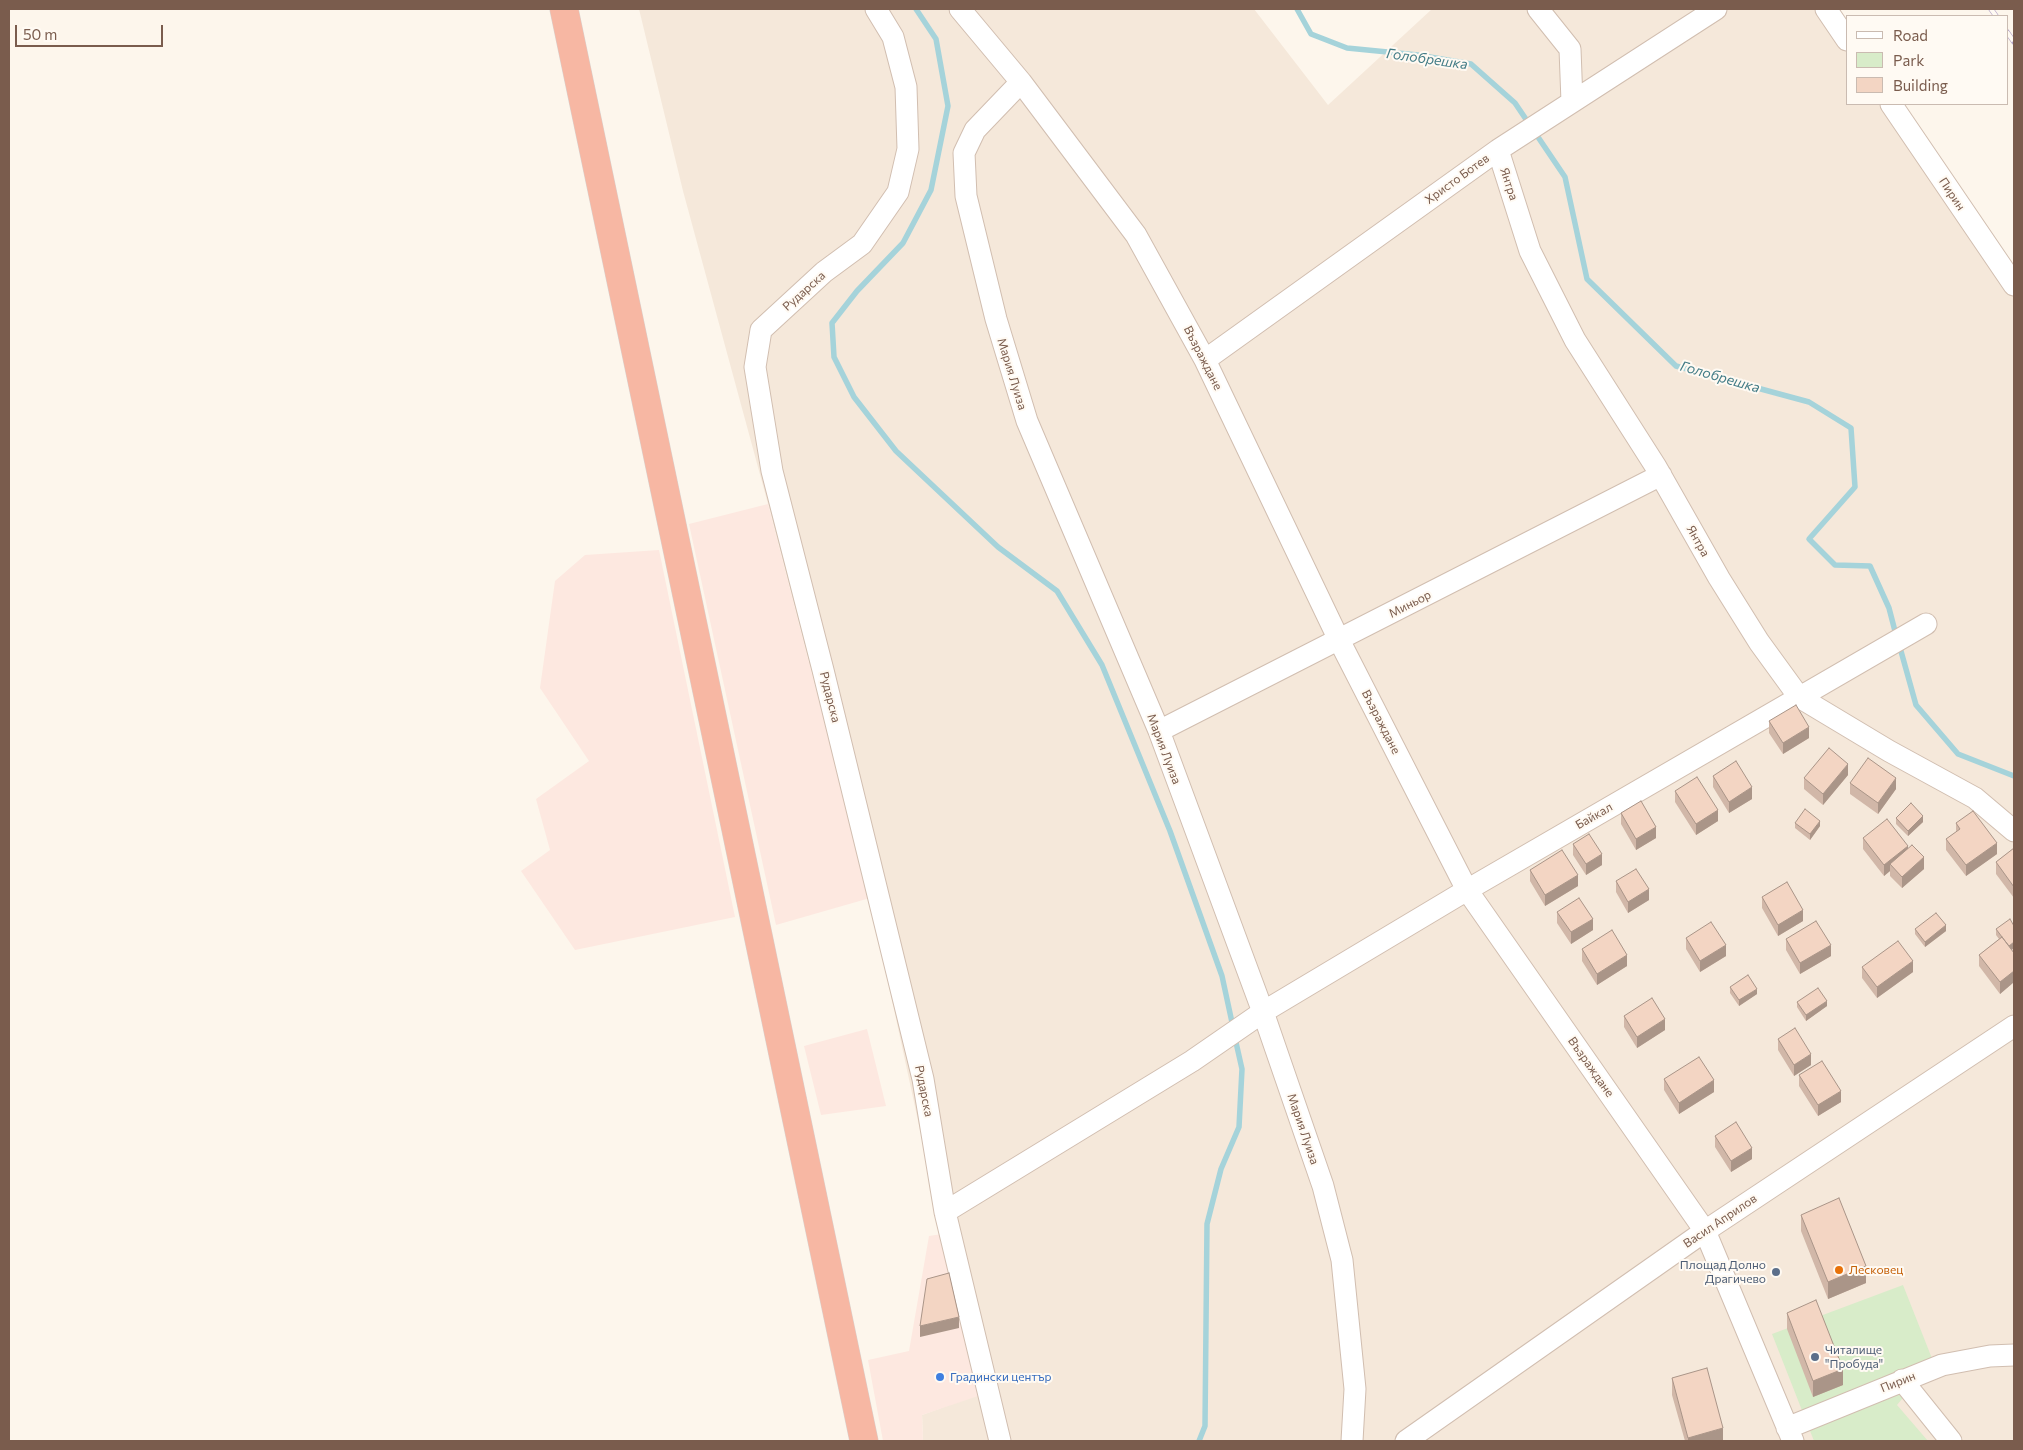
<!DOCTYPE html>
<meta charset="utf-8">
<style>
body{margin:0}
#map{position:relative;width:2023px;height:1450px;overflow:hidden;background:#fdf6ec;font-family:Commissioner,sans-serif}
canvas{display:block}
.frame{position:absolute;inset:0;border:10px solid #7a5c4d;pointer-events:none}
.legend{position:absolute;left:1846px;top:15px;width:162px;height:90px;box-sizing:border-box;background:#fffaf3;border:1px solid #cabbb1;margin:0;padding:6px 9px;list-style:none;font-size:15px;color:#7a5c4d}
.legend li{display:flex;align-items:center;gap:10px;height:25px}
.legend b{width:25px;border:1px solid #cabbb1}
.scale{position:absolute;left:15px;top:25px;width:148px;height:22px;box-sizing:border-box;border:2px solid #7a5c4d;border-top:0;padding-left:6px;font-size:15px;line-height:18px;white-space:nowrap;color:#7a5c4d;-webkit-text-stroke:4px #fffaf3;paint-order:stroke}
</style>
<div id="map">
<canvas width="2023" height="1450"></canvas>
<div class="frame"></div>
<ul class="legend">
<li><b style="height:6px;background:#fff"></b>Road</li>
<li><b style="height:14px;background:#d8ecc9"></b>Park</li>
<li><b style="height:14px;background:#f3d5c3"></b>Building</li>
</ul>
<div class="scale">50 m</div>
</div>
<script>
const c = document.querySelector('canvas').getContext('2d');
c.lineJoin = 'round';
function fill(path, color) { c.fillStyle = color; c.fill(path, 'evenodd'); }
const toPath = rows => new Path2D(rows.map(r => 'M' + r).join(''));
function stroke(path, color, width, dash) { c.strokeStyle = color; c.lineWidth = width; c.lineCap = dash ? 'butt' : 'round'; c.setLineDash(dash || []); c.stroke(path); }
function label(font, color, halo, rows, align = 'center') {
  c.font = font + ' Commissioner,sans-serif'; c.lineWidth = 4; c.setLineDash([]); c.textBaseline = 'middle'; c.strokeStyle = halo; c.fillStyle = color; for (const [text, x, y, turn = 0] of rows) {
    c.save(); c.translate(x, y); c.rotate((+turn || 0) * Math.PI / 180); c.textAlign = isNaN(turn) ? turn : align; if (halo) c.strokeText(text, 0, 0); c.fillText(text, 0, 0); c.restore();
  }
}
fill(toPath([
 [639,9,1254,9,1328,105,1432,9,1824,9,1847,43,1847,104,1887,104,2014,296,2014,1441,923,1441,922,1415,977,1395,870,898,768,504,683,191]
]), '#f5e8da');
fill(toPath([
 [768,504,870,898,776,925,689,524],
 [659,550,735,917,575,950,521,871,550,850,536,799,589,761,540,688,555,581,585,555],
 [867,1029,886,1106,821,1115,804,1046],
 [942,1234,978,1396,922,1415,923,1441,883,1441,868,1360,909,1351,929,1236]
]), '#fde8e0');
fill(toPath([
 [1903,1285,1933,1361,1897,1405,1928,1441,1814,1441,1772,1334]
]), '#d8ecc9');
stroke(toPath([
 [916,9,936,39,948,106,931,190,903,243,857,291,832,323,834,357,854,397,896,451,998,547,1057,591,1102,665,1170,831,1222,976,1233,1027],
 [1297,9,1311,34,1347,48,1418,55,1471,64,1515,103,1565,177,1587,279,1676,366,1809,402,1851,428,1855,487,1809,539,1835,565,1870,566,1889,608,1896,635],
 [1899,644,1916,705,1958,754,2014,776],
 [1199,1441,1205,1426,1207,1224,1221,1169,1239,1127,1242,1069,1235,1038]
]), '#a5d3da', 5.5);
const minor = toPath([
 [876,9,893,37,906,87,908,149,898,192,862,244,824,272,761,330,755,367,772,471,823,670,923,1079,945,1212,1000,1441],
 [960,9,1021,82,1136,235,1205,360,1339,640,1467,890,1705,1231,1793,1441],
 [1538,9,1570,49,1572,102],
 [1826,9,1847,40],
 [1021,82,975,130,964,153,966,196,996,319,1027,421,1159,731,1263,1012,1323,1186,1342,1260,1355,1389,1352,1441],
 [1891,104,2014,285],
 [1498,150,1530,251,1575,340,1656,467,1719,578,1759,642,1799,697,1889,751,1975,798,2014,831],
 [1205,360,1498,150,1716,9],
 [1159,731,1661,475],
 [945,1212,1192,1061,1263,1012,1467,890,1926,624],
 [1902,1380,1951,1441],
 [1787,1428,1942,1365,1990,1356,2014,1355],
 [1406,1441,1705,1231,2014,1026]
]);
const highway = toPath([
 [564,9,864,1441]
]);
stroke(minor, '#d1beb0', 23);
stroke(highway, '#dad1cd', 29);
stroke(minor, '#fff', 21);
stroke(highway, '#f7b7a3', 28);
const rail = toPath([
 [1991,9,1996,16],
 [2007,32,2014,42]
]);
stroke(rail, '#b9a8c9', 5.5);
stroke(rail, '#fffaf3', 4, [11]);
fill(toPath([
 [1769,721,1809,738,1783,754,1769,733],
 [1848,775,1823,805,1804,789,1804,778],
 [1713,776,1752,799,1729,813,1713,787],
 [1850,783,1896,789,1878,814,1850,794],
 [1675,791,1718,821,1696,835,1675,802],
 [1621,813,1656,838,1636,850,1621,824],
 [1896,818,1923,822,1908,836,1896,824],
 [1795,823,1820,826,1810,840,1795,828],
 [1956,823,1997,854,1966,876,1946,850,1946,839,1956,832],
 [1863,838,1908,849,1924,869,1902,888,1890,876,1890,871,1884,876,1863,849],
 [1573,844,1602,865,1586,875,1573,855],
 [2014,848,2014,898,1996,874,1996,862],
 [1530,870,1578,886,1545,906,1530,881],
 [1616,881,1649,900,1628,913,1616,892],
 [1762,897,1803,921,1778,936,1762,908],
 [1557,912,1593,930,1571,944,1557,923],
 [2014,926,2014,948,2012,950,2014,953,2014,982,2000,994,1979,966,1979,955,1999,939,1996,935,1996,929],
 [1915,929,1946,931,1925,947,1915,934],
 [1686,938,1726,956,1700,972,1686,949],
 [1786,939,1831,956,1800,974,1786,950],
 [1582,949,1627,966,1597,985,1582,961],
 [1862,967,1913,972,1877,998,1862,978],
 [1730,987,1757,994,1739,1006,1730,993],
 [1797,1002,1827,1006,1806,1021,1797,1007],
 [1624,1016,1665,1030,1637,1048,1624,1027],
 [1778,1039,1811,1065,1794,1076,1778,1050],
 [1799,1075,1841,1102,1818,1116,1799,1086],
 [1664,1079,1714,1092,1679,1114,1664,1090],
 [1715,1136,1752,1159,1731,1172,1715,1147],
 [1801,1215,1866,1283,1828,1299,1801,1231],
 [1787,1313,1843,1385,1813,1397,1787,1329],
 [1672,1378,1723,1441,1685,1441,1672,1395]
]), '#d1b7a8');
fill(toPath([
 [1809,727,1809,738,1783,754,1783,743],
 [1848,764,1848,775,1823,805,1823,794],
 [1896,778,1896,789,1878,814,1878,803],
 [1752,787,1752,799,1729,813,1729,802],
 [1718,810,1718,821,1696,835,1696,824],
 [1923,816,1923,822,1908,836,1908,831],
 [1820,821,1820,826,1810,840,1810,834],
 [1656,827,1656,838,1636,850,1636,839],
 [1997,843,1997,854,1966,876,1966,865],
 [1908,846,1908,857,1890,864,1890,871,1884,876,1884,865],
 [1602,854,1602,865,1586,875,1586,864],
 [1924,857,1924,869,1902,888,1902,877],
 [1578,875,1578,886,1545,906,1545,895],
 [1649,889,1649,900,1628,913,1628,902],
 [1803,910,1803,921,1778,936,1778,925],
 [1593,919,1593,930,1571,944,1571,932],
 [1946,925,1946,931,1925,947,1925,942],
 [2014,942,2014,948,2008,952,2008,947],
 [1726,945,1726,956,1700,972,1700,961],
 [1831,945,1831,956,1800,974,1800,963],
 [1627,955,1627,966,1597,985,1597,974],
 [1913,961,1913,972,1877,998,1877,987],
 [2014,971,2014,982,2000,994,2000,982],
 [1757,989,1757,994,1739,1006,1739,1000],
 [1827,1001,1827,1006,1806,1021,1806,1015],
 [1665,1019,1665,1030,1637,1048,1637,1037],
 [1811,1054,1811,1065,1794,1076,1794,1065],
 [1714,1080,1714,1092,1679,1114,1679,1103],
 [1841,1091,1841,1102,1818,1116,1818,1105],
 [1752,1148,1752,1159,1731,1172,1731,1161],
 [1866,1266,1866,1283,1828,1299,1828,1282],
 [959,1317,959,1328,920,1337,920,1326],
 [1843,1369,1843,1385,1813,1397,1813,1381],
 [1723,1428,1723,1441,1688,1441,1688,1438]
]), '#aa9588');
const building = toPath([
 [1796,705,1809,727,1783,743,1769,721,1796,705],
 [1829,748,1848,764,1823,794,1804,778,1829,748],
 [1868,758,1896,778,1878,803,1850,783,1868,758],
 [1736,761,1752,787,1729,802,1713,776,1736,761],
 [1697,777,1718,810,1696,824,1675,791,1697,777],
 [1641,801,1656,827,1636,839,1621,813,1641,801],
 [1911,803,1923,816,1908,831,1896,818,1911,803],
 [1805,809,1820,821,1810,834,1795,823,1805,809],
 [1973,811,1997,843,1966,865,1946,839,1960,829,1956,823,1973,811],
 [1887,819,1908,846,1884,865,1863,838,1887,819],
 [1589,834,1602,854,1586,864,1573,844,1589,834],
 [1912,845,1924,857,1902,877,1890,864,1912,845],
 [2014,848,2014,887,1996,862,2014,848],
 [1562,850,1578,875,1545,895,1530,870,1562,850],
 [1636,869,1649,889,1628,902,1616,881,1636,869],
 [1787,882,1803,910,1778,925,1762,897,1787,882],
 [1579,898,1593,919,1571,932,1557,912,1579,898],
 [1936,913,1946,925,1925,942,1915,929,1936,913],
 [2010,919,2014,926,2014,942,2009,946,2002,937,1996,929,2010,919],
 [1816,921,1831,945,1800,963,1786,939,1816,921],
 [1711,922,1726,945,1700,961,1686,938,1711,922],
 [1612,930,1627,955,1597,974,1582,949,1612,930],
 [2002,937,2014,953,2014,971,2000,982,1979,955,2002,937],
 [1898,941,1913,961,1877,987,1862,967,1898,941],
 [1748,975,1757,989,1739,1000,1730,987,1748,975],
 [1818,988,1827,1001,1806,1015,1797,1002,1818,988],
 [1652,998,1665,1019,1637,1037,1624,1016,1652,998],
 [1795,1028,1811,1054,1794,1065,1778,1039,1795,1028],
 [1699,1057,1714,1080,1679,1103,1664,1079,1699,1057],
 [1822,1061,1841,1091,1818,1105,1799,1075,1822,1061],
 [1736,1122,1752,1148,1731,1161,1715,1136,1736,1122],
 [1839,1198,1866,1266,1828,1282,1801,1215,1839,1198],
 [949,1273,959,1317,920,1326,927,1279,949,1273],
 [1816,1300,1843,1369,1813,1381,1787,1313,1816,1300],
 [1707,1368,1723,1428,1688,1438,1672,1378,1707,1368]
]);
fill(building, '#f3d5c3');
stroke(building, '#aa9588', 1);
for (const [x, y, r, color] of [
 [1839,1270,5,"#e8710a"],
 [1776,1272,5,"#5c6f8a"],
 [1815,1357,5,"#5c6f8a"],
 [940,1377,5,"#3f7fe0"]
]) { const dot = new Path2D(); dot.arc(x, y, r, 0, 2 * Math.PI); c.fillStyle = color; c.fill(dot); stroke(dot, '#fffaf3', 2); }
label('12px', '#7a5c4d', '#fffaf3', [
 ["Христо Ботев",1457,179,-36],
 ["Янтра",1509,184,72],
 ["Пирин",1952,194,56],
 ["Рударска",804,291,-42],
 ["Възраждане",1203,358,63],
 ["Мария Луиза",1012,374,73],
 ["Янтра",1698,541,61],
 ["Миньор",1410,604,-27],
 ["Рударска",830,697,76],
 ["Възраждане",1381,722,63],
 ["Мария Луиза",1164,749,69],
 ["Байкал",1594,816,-30],
 ["Възраждане",1591,1067,55],
 ["Рударска",924,1091,79],
 ["Мария Луиза",1303,1129,71],
 ["Васил Априлов",1720,1221,-34],
 ["Пирин",1898,1382,-22]
]);
label('12px', '#4e5e75', '#fffaf3', [
 ["Площад Долно",1766,1265],
 ["Драгичево",1766,1279],
 ["Читалище",1825,1350,"left"],
 ["\"Пробуда\"",1825,1364,"left"]
], 'right');
label('12px', '#c56008', '#fffaf3', [
 ["Лесковец",1849,1270]
], 'left');
label('12px', '#366cbe', '#fffaf3', [
 ["Градински център",950,1377]
], 'left');
label('italic 14px', '#437c86', '#fffaf3', [
 ["Голобрешка",1427,59,8],
 ["Голобрешка",1720,377,16]
]);
</script>
